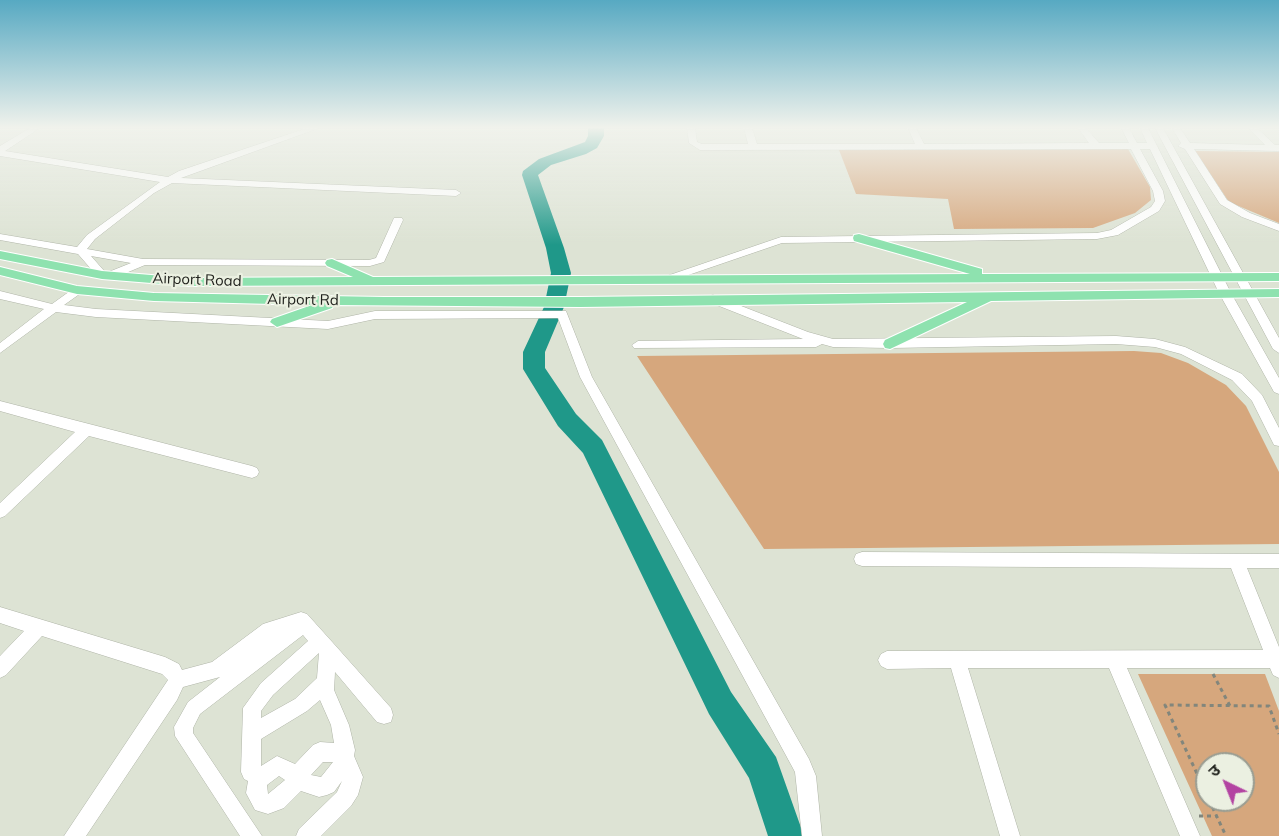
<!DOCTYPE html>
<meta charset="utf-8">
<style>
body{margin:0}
#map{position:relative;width:1279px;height:836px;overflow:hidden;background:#dde3d4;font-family:Mulish,"Noto Sans Devanagari",sans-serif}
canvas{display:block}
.north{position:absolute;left:1195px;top:752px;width:60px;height:60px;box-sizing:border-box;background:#ebf0e1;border:2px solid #999d92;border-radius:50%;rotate:317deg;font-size:16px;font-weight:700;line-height:24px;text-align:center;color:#1e201b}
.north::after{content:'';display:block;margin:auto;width:21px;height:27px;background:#b344a2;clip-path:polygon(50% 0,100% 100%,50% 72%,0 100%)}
</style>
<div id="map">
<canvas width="1279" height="836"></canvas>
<div class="north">उ</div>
</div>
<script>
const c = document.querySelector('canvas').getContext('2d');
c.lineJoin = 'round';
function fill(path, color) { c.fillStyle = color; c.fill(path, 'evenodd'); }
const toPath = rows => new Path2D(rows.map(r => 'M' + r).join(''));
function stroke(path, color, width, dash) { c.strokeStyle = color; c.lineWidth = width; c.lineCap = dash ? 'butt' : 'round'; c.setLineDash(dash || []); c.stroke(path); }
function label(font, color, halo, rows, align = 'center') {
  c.font = font + ' Mulish,sans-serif'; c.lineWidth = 4.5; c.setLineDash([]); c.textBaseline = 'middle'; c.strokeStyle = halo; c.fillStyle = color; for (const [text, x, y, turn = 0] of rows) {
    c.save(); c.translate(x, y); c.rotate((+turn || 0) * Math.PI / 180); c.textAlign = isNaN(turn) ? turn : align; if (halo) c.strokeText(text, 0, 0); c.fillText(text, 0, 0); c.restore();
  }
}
fill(toPath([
 [1128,149,1150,187,1151,200,1135,213,1093,228,954,229,948,199,856,194,839,150],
 [1195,151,1279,152,1279,223,1229,202],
 [1134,351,1161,353,1188,363,1226,385,1246,406,1279,472,1279,544,764,549,637,356],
 [1138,674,1265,674,1279,711,1279,836,1212,836],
 [1207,764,1243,764,1243,800,1207,800]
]), '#d6a77d');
fill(toPath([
 [588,128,604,128,604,136,597,148,586,154,551,165,538,175,564,248,571,273,564,307,545,352,545,368,576,414,602,440,731,692,776,757,804,836,768,836,749,778,709,714,583,453,558,426,523,369,523,352,544,307,551,273,546,248,522,175,523,171,539,159,585,142,588,136,588,128]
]), '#1f9889');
const minor = toPath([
 [30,128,40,128,5,151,168,177,179,171,307,128,319,128,181,178,456,190,461,193,456,196,172,183,154,193,95,239,87,249,143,259,369,260,376,258,394,218,402,218,403,220,384,262,370,266,145,265,114,278,102,278,98,277,78,254,0,240,0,234,77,247,87,235,160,182,0,156,0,146,30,128],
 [91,256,131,263,106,273,91,256],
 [687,128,695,128,697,142,702,144,748,144,744,128,752,128,757,144,915,144,908,128,916,128,924,144,1089,143,1078,128,1086,128,1099,143,1129,143,1121,128,1129,128,1137,143,1147,143,1140,128,1148,128,1231,293,1279,378,1279,394,1274,392,1219,293,1150,149,1140,149,1163,191,1165,201,1159,211,1118,235,1097,239,782,243,665,283,661,282,661,278,781,237,1097,233,1111,230,1151,207,1155,201,1153,191,1131,149,700,150,689,143,687,128],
 [1155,128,1163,128,1279,338,1279,353,1273,349,1155,128],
 [1172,128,1180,128,1190,143,1265,145,1248,128,1257,128,1275,145,1279,145,1279,151,1194,149,1227,200,1250,213,1279,224,1279,231,1242,217,1220,204,1185,149,1178,146,1181,143,1172,128],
 [77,286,83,290,81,293,64,305,96,309,328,321,375,311,566,311,592,377,809,759,816,776,822,836,802,836,795,772,580,377,558,318,375,319,328,329,96,317,56,312,0,353,0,343,44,309,0,299,0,291,52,304,77,286],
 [713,295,808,332,833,339,1116,336,1155,339,1185,347,1242,374,1262,395,1279,428,1279,446,1274,445,1252,401,1232,380,1181,354,1155,347,1116,344,890,348,833,347,822,344,816,347,634,348,632,345,638,341,803,339,709,302,709,296,713,295],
 [0,401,252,466,257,468,259,472,257,476,252,478,89,436,5,516,0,518,0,503,75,432,0,411,0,401],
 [862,552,1279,554,1279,568,1247,568,1279,647,1279,678,1273,675,1270,668,1127,668,1200,836,1180,836,1109,668,968,668,1020,836,1000,836,951,668,887,669,881,666,878,660,881,654,887,651,1263,650,1231,568,862,566,856,564,854,559,856,554,862,552],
 [0,607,165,657,179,664,182,670,212,662,263,624,301,612,307,614,334,644,391,708,393,715,391,722,384,724,377,722,335,672,334,690,349,725,355,750,354,756,363,777,358,795,351,806,321,836,296,836,299,829,337,792,342,781,334,792,327,795,319,797,301,791,284,808,268,814,255,810,246,793,248,781,244,779,241,772,243,708,261,683,308,641,303,635,200,714,193,728,193,733,262,836,240,836,175,736,174,727,188,702,220,677,183,687,177,700,86,836,64,836,168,680,162,674,42,636,6,675,0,678,0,656,24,631,0,623,0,607],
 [319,653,317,678,295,699,261,718,261,711,273,695,319,653],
 [320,700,331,725,334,743,320,742,313,745,295,764,277,756,261,766,261,739,307,711,320,700],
 [323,762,333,762,321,777,311,775,323,762],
 [279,776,285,780,268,794,267,785,279,776]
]);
const major = toPath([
 [859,234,982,269,982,274,1279,273,1279,281,188,286,102,279,0,259,0,251,102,271,188,278,353,277,327,266,325,263,327,260,332,259,373,277,970,274,854,241,853,238,854,235,859,234],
 [0,267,77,286,154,293,384,297,580,297,1279,289,1279,297,991,301,890,349,885,348,883,344,885,340,967,302,580,307,334,305,332,308,277,327,270,322,272,319,312,305,154,301,77,294,0,275,0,267]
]);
stroke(minor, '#afb4a7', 1);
stroke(major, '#fff', 2);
stroke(toPath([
 [1213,674,1230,706],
 [1207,795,1165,705,1269,706,1279,734],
 [1209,800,1226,836],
 [1199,816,1217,816]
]), '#82867c', 3, [4, 4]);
fill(minor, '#fff');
fill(major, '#8ee2af');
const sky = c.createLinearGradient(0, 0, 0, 245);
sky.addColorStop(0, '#57a9c2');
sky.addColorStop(0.52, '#f0f2ec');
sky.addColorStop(1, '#f0f2ec00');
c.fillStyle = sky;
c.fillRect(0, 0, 1279, 245);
label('15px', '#1e201b', '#ebf0e1', [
 ["Airport Road",197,280,2],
 ["Airport Rd",303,300,1]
]);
</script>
